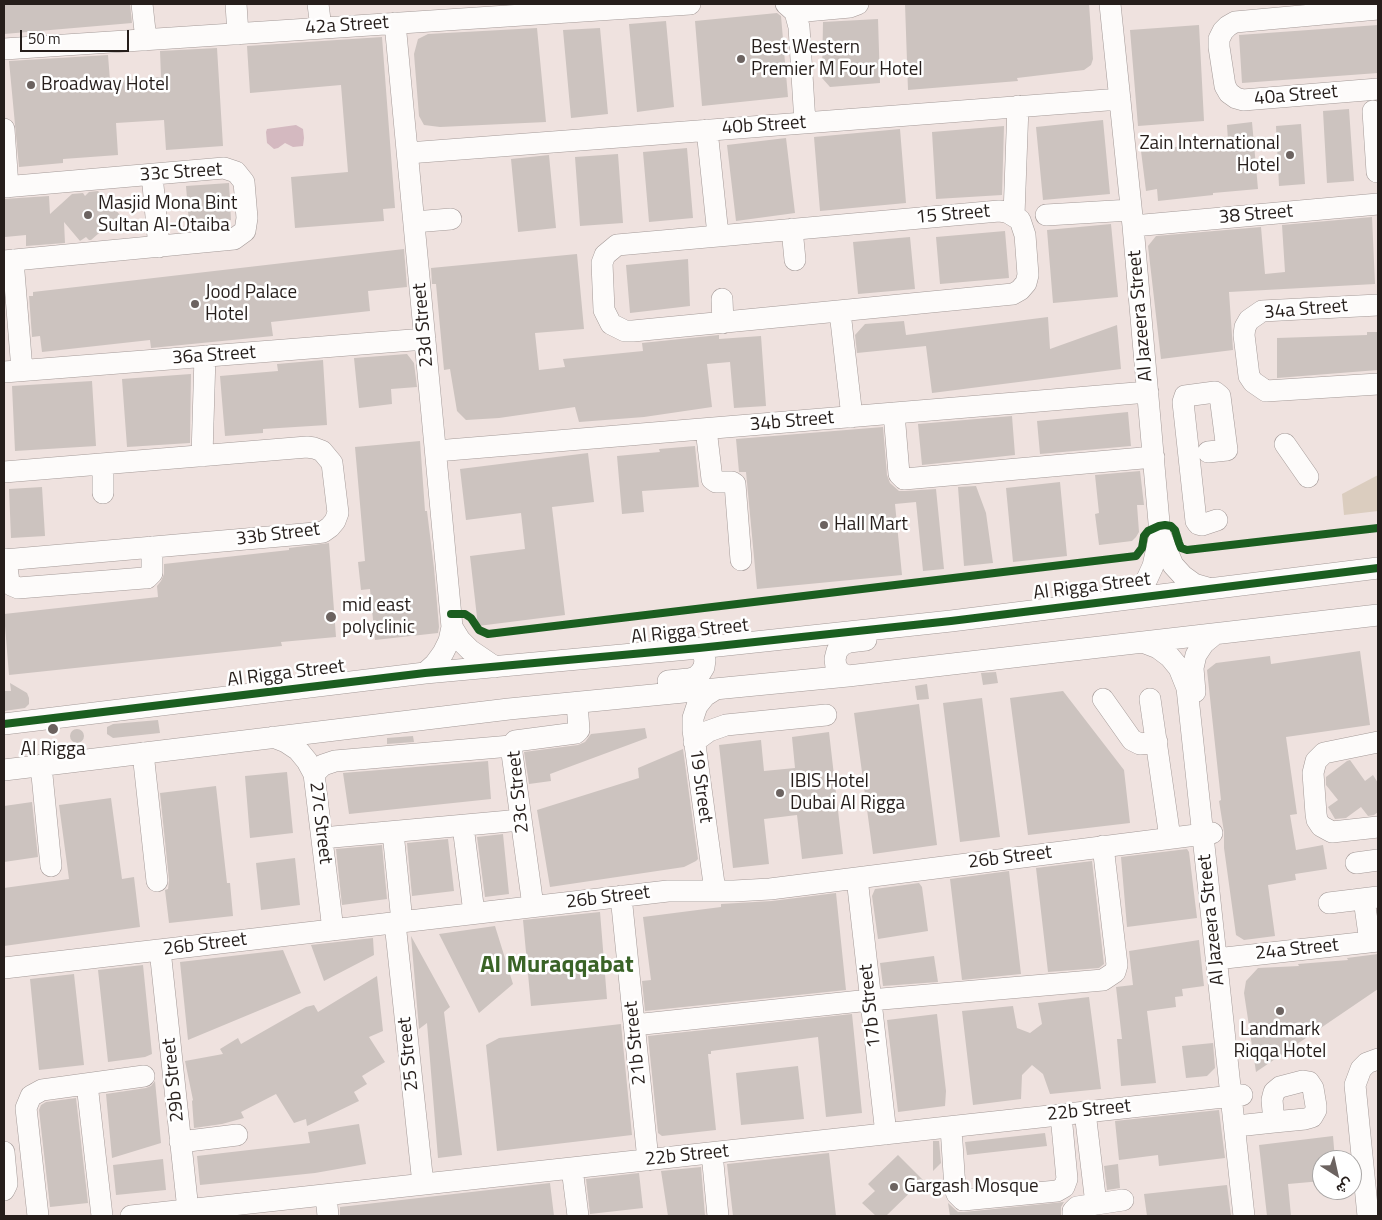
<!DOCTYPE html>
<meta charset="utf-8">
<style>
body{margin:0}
#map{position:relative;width:1382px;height:1220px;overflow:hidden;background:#efe2df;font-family:"Titillium Web",Vazirmatn,sans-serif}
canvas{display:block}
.frame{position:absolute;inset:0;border:5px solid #261e1b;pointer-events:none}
.north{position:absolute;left:1312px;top:1150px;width:50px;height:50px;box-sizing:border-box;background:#fff;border:1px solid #a8a5a4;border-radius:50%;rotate:145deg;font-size:14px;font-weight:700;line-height:20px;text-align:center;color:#261e1b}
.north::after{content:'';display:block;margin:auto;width:18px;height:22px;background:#6c6360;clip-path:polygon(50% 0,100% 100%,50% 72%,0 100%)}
.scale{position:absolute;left:20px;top:30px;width:109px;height:22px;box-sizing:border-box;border:2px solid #261e1b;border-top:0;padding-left:6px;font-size:15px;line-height:18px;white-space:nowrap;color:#261e1b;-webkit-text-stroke:4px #fff;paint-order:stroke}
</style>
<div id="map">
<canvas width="1382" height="1220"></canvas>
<div class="frame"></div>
<div class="north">ش</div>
<div class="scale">50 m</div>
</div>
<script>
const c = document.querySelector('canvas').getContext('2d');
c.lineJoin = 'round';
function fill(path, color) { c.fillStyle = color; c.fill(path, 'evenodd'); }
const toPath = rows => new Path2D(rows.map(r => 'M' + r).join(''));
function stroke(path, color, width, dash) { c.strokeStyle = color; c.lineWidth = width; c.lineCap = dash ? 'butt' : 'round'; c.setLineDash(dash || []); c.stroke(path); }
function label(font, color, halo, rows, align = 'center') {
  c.font = font + ' "Titillium Web",sans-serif'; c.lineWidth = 5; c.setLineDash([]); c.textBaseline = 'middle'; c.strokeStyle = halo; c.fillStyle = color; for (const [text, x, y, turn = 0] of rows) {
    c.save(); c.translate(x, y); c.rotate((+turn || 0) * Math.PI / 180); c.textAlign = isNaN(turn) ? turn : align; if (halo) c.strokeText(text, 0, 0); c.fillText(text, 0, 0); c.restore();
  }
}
fill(toPath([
 [1378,475,1378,511,1344,515,1342,494]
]), '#dbcdbf');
fill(toPath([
 [296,125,303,129,304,138,303,146,293,147,285,143,278,148,274,149,267,143,266,132,267,129]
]), '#d4b9c0');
fill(toPath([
 [4,4,130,4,132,23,4,34],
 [905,4,1089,4,1093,59,1091,65,1084,70,1017,78,1018,81,908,90],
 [777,13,781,16,788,97,702,106,695,21],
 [878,19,880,83,830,87,822,78,823,22],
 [666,21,674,107,637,112,629,24],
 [1199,25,1204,121,1138,126,1130,30],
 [1378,25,1378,73,1242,83,1239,35],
 [537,28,546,122,440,127,424,125,419,116,414,54,418,39,428,34],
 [600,28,608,114,571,118,563,30],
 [382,37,395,208,383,209,384,221,295,228,291,177,348,172,341,85,250,93,247,46],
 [217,48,223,146,166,150,164,120,116,123,118,155,63,159,63,163,19,167,9,61,108,55,110,81,161,77,160,51],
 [1349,109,1354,181,1327,183,1323,111],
 [1103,120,1110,194,1043,200,1036,127],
 [1252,122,1258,189,1213,193,1213,195,1158,201,1157,189,1146,191,1141,151,1228,141,1227,125],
 [1301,124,1305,184,1279,186,1276,126],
 [1004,126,1002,195,936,199,932,132],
 [900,129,906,203,820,211,814,137],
 [786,138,795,213,736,221,727,145],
 [687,148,693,218,649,222,643,152],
 [618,154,623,223,580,226,575,157],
 [549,155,556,228,518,232,511,159],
 [229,183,231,220,189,223,186,186],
 [98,191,105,198,109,195,116,202,112,206,120,215,91,240,89,240,86,237,80,241,64,222,65,243,26,246,26,235,5,237,4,199,49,196,50,214,72,194,83,193,85,196,89,192],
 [1372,217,1375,284,1229,292,1233,350,1161,359,1148,246,1156,236,1261,227,1265,274,1285,272,1282,225],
 [1111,224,1118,297,1053,303,1047,230],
 [1005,231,1009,278,940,284,936,237],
 [910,237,915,289,858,294,853,242],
 [404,249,407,287,368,291,370,311,271,322,273,336,151,348,150,340,42,352,40,336,32,337,29,296,33,296,33,292],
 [577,254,584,329,535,333,539,370,565,367,563,359,643,351,642,343,719,335,719,339,761,336,766,406,734,408,730,362,707,364,712,407,644,417,579,422,575,407,499,418,466,420,457,411,450,369,444,370,436,284,432,284,431,268],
 [688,259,690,306,630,313,626,265],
 [1048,317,1050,349,1117,325,1121,369,932,393,926,346,857,353,855,335,865,324,904,321,906,335],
 [1367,332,1378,332,1378,370,1277,378,1277,338,1367,335],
 [407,354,414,363,417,387,391,389,392,404,359,408,354,358],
 [323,360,327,425,263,429,263,433,225,436,220,376,278,371,277,364],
 [191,374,190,443,127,447,122,379],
 [92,381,96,446,15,451,12,386],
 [1128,412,1131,446,1040,454,1037,421],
 [1012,416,1015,455,922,465,918,424],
 [883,427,887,475,890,483,899,491,905,491,936,489,944,569,923,571,916,502,895,504,902,575,757,589,746,472,739,472,736,439],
 [420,441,425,511,427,511,434,568,439,627,438,633,375,640,370,589,361,590,358,562,365,561,355,447],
 [695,446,699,487,642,491,644,512,622,514,617,456,660,452,659,449],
 [588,453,594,502,552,507,565,615,478,626,470,556,525,549,521,513,466,520,460,469],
 [1140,471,1144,505,1137,505,1139,532,1136,537,1132,541,1099,545,1095,514,1099,513,1095,475],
 [1060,482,1067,556,1013,562,1006,488],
 [976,486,986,513,993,563,964,566,958,487],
 [42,487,45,536,11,538,9,489],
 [329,543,336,637,281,642,282,646,9,675,4,614,158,597,157,586,161,581,164,574,164,564,289,550,289,548],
 [1360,651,1370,725,1286,737,1297,814,1290,815,1296,850,1323,845,1327,869,1295,874,1296,880,1268,885,1275,936,1244,940,1236,935,1224,848,1224,832,1219,801,1221,800,1207,670,1216,663,1270,656,1271,664],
 [996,672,998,683,983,685,981,673],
 [10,683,27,693,29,698,29,704,25,708,4,711,4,691,11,691],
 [927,684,929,699,917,700,915,686],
 [1063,691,1124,770,1130,823,1028,835,1010,698],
 [982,698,1000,837,960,842,943,703],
 [919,704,937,845,873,854,854,713],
 [158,720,160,733,113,738,107,734,107,727,113,724],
 [645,728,647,738,550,774,551,781,529,784,524,752,578,745,585,742,591,734],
 '70 736a7 7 0 1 1 14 0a7 7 0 1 1-14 0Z',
 [829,732,843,854,802,859,797,815,764,819,769,864,733,868,719,745,761,740,764,771,795,768,792,737],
 [413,736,414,742,387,744,387,738],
 [683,749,698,859,696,861,684,867,550,887,537,810,639,778,638,768],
 [1350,760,1365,781,1373,775,1378,783,1378,812,1374,815,1368,816,1361,807,1346,818,1335,819,1328,807,1338,800,1326,785,1326,777,1347,761],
 [488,761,491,799,349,814,343,773],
 [287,772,293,833,250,838,245,776],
 [216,786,227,883,230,883,233,916,169,923,165,890,168,889,169,880,160,793],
 [111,798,122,879,134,877,140,927,4,946,4,888,69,879,59,805],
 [32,802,38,857,4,862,4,806],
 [503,834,509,894,485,897,477,837],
 [448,839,454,891,412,896,407,843],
 [382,845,387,899,342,905,336,849],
 [1187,849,1189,852,1197,918,1127,927,1121,857],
 [295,858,300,905,261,910,256,863],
 [1092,861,1104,964,1099,968,1048,972,1036,868],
 [1009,871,1021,974,962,980,950,879],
 [919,883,922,887,928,931,878,939,872,896,875,889],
 [836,893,846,990,645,1011,642,981,651,980,643,917,721,907,721,904,772,901],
 [600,912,607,999,531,1006,523,920],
 [495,926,513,984,479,1013,439,934],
 [411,936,450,1007,444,1012,462,1155,438,1158,427,1023,419,1029],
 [373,938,374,955,324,981,311,945],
 [1199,940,1204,986,1182,989,1183,996,1175,997,1176,1007,1147,1011,1156,1083,1121,1086,1117,1039,1122,1039,1116,987,1133,985,1129,951],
 [283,950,301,993,188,1040,180,962],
 [1378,954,1378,989,1256,1072,1244,993,1246,981,1258,968,1299,966,1298,964,1348,960,1347,958],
 [934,956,938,982,883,986,880,963],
 [143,965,152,1054,145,1057,108,1062,98,970],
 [74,974,84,1065,39,1070,30,979],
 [377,976,383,1031,369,1037,385,1062,362,1076,367,1084,354,1092,359,1101,307,1126,306,1119,294,1123,276,1094,241,1112,244,1118,222,1124,194,1128,192,1101,193,1100,185,1061,223,1054,220,1049,238,1038,241,1044,306,1007,314,1005,318,1012],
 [1089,997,1101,1089,1050,1094,1043,1074,1032,1065,1022,1075,1021,1099,973,1105,962,1011,1013,1006,1017,1028,1030,1033,1042,1024,1038,1003],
 [852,1014,862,1113,826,1117,818,1037,711,1051,711,1054,708,1054,716,1130,662,1136,658,1133,648,1036],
 [937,1014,946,1091,945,1106,898,1112,887,1020],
 [621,1024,632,1135,497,1151,486,1045,499,1038],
 [1213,1043,1215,1068,1207,1076,1186,1078,1182,1046],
 [798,1066,804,1119,741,1125,736,1073],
 [155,1081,161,1143,112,1158,106,1094,146,1088,151,1086],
 [76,1098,88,1203,50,1207,39,1110,41,1105,46,1102],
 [1219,1110,1225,1158,1159,1166,1158,1155,1119,1160,1115,1121],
 [359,1124,366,1164,315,1173,200,1185,197,1156,310,1143,308,1132],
 [1045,1133,1047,1146,967,1155,965,1142],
 [1333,1136,1335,1160,1322,1160,1322,1181,1288,1184,1291,1216,1267,1216,1259,1145],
 [933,1141,939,1141,941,1163,933,1171],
 [829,1153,836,1216,733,1216,727,1164],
 [898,1155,923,1180,886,1216,876,1216,862,1203,875,1191,868,1184],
 [163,1159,166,1190,116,1195,113,1165],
 [1118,1164,1120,1188,1107,1190,1104,1166],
 [701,1167,705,1216,668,1216,661,1171],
 [639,1173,643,1208,590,1214,586,1179],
 [550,1183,554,1216,340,1216,340,1207],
 [1227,1185,1231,1216,1147,1216,1144,1194],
 [1064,1202,1061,1207,1061,1216,950,1216,948,1203,958,1212,964,1212]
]), '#ccc3bf');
const minor = toPath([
 [142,4,146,40],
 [236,4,238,34],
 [318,4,321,28],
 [786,4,795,12,799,27,805,123],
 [1110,4,1133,226,1160,534,1173,565,1183,576,1194,584,1208,588],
 [1378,9,1235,22,1228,26,1223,31,1219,39,1219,47,1225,86,1229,93,1236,98,1243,100,1378,89],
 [795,12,850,7,858,4],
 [395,23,452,627,449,641,443,653,435,664,425,673],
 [4,49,690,4],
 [1373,111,1377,172],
 [4,129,8,187],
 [707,130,718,235],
 [408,153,1120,99],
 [152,175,159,247],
 [4,187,224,168,236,172,244,182,247,218,245,231,234,239,4,261],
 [999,211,1007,212,1020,220,1025,235,1028,275,1026,283,1020,290,1013,294,633,331,625,331,611,324,604,310,602,263,605,255,617,245,999,211],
 [1014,215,1018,106],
 [1046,215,1131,210],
 [414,222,451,219],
 [1133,226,1378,204],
 [792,229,795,260],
 [13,260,22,370],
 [722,299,723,323],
 [1378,305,1262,311,1249,320,1245,327,1244,335,1249,376,1253,382,1266,391,1378,384],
 [840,312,852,417],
 [4,372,425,339],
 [894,413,899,474,904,479,1154,457],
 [706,429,712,479,716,482,732,482,735,484,741,560],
 [1285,444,1308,477],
 [436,451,1148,392],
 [1208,452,1227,450,1220,396,1215,392,1185,396,1183,402,1196,521,1198,524,1202,525,1217,520],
 [202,456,205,356],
 [103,464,103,493],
 [4,472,307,447,314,448,322,451,332,463,338,513,335,521,330,527,323,532,315,533,4,560],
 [6,559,9,582,11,585,18,588,144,578,147,578,152,573,152,547],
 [1128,598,1139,589,1147,579,1153,566,1160,534],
 [452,627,460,640,470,650,495,667],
 [1145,643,1158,648,1170,657,1179,668,1187,688,1244,1216],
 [848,676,841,673,836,667,835,659,837,651,842,645,849,642,866,640],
 [668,681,689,679,696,677,701,672,704,667,705,660,703,653,699,648],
 [1195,692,1193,668,1196,655,1204,643,1215,634],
 [1103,699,1132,740,1140,744,1157,742],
 [1150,699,1170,838],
 [4,724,425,673,699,648,951,621,1378,568],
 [273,737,286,742,298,750,307,761,314,774,333,930],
 [694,742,709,731,726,725,826,715],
 [1378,742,1324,753,1316,761,1313,773,1316,814,1317,820,1321,826,1332,832,1378,827],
 [143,753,157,881],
 [41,765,51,866],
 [4,770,509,709,848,676,1378,615],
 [314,774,323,765,335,761,511,746],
 [463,826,474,913],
 [393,832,402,922],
 [322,838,521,820],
 [1356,863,1378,860],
 [857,878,886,1134],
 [715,891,693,730,693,718,697,706,705,696,716,689],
 [621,896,648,1160],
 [1364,899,1370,942],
 [1329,903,1378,897],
 [533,906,511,746,515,741,576,733,579,730,577,703],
 [395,923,423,1184],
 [160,950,188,1210],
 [1216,959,1378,941],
 [4,968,668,891,734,891,770,889,1212,833],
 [634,1025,870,1000,1103,980,1115,972,1117,965,1103,846],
 [87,1084,102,1216],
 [1085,1112,1096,1204],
 [1246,1125,1274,1122,1305,1119,1312,1117,1316,1110,1316,1106,1313,1088,1309,1082,1303,1081,1280,1087,1274,1092,1272,1100,1274,1122],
 [951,1127,955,1189,957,1194,963,1200,1057,1191,1064,1187,1067,1179,1061,1115],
 [180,1142,237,1135],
 [4,1152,7,1184,4,1190],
 [712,1153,718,1216],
 [572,1168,578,1216],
 [326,1195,328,1216],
 [38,1216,26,1108,31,1096,42,1090,144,1076],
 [131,1216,1242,1095],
 [1073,1216,1073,1211,1077,1207,1123,1200],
 [1368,1216,1355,1085,1361,1069,1367,1063,1378,1059]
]);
stroke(minor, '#a49a98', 22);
stroke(minor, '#fdfbfa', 21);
stroke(toPath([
 [451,614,465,614,471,618,479,630,488,634,1136,556,1142,548,1144,536,1148,531,1159,526,1165,525,1171,526,1175,530,1179,543,1181,548,1187,550,1378,528],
 [4,724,425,673,699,648,951,621,1378,568]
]), '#1b5e20', 8);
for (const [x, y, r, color] of [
 [741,59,5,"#6c6360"],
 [31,85,5,"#6c6360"],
 [1290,155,5,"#6c6360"],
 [88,215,5,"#6c6360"],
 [195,304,5,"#6c6360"],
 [824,525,5,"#6c6360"],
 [331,617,6,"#6c6360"],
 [53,729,6,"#6c6360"],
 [780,793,5,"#6c6360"],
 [1280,1011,5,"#6c6360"],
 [894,1187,5,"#6c6360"]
]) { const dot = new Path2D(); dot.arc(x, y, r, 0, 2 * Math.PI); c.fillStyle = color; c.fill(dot); stroke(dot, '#fff', 2); }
label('19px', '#261e1b', '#fff', [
 ["42a Street",347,26,-4],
 ["40a Street",1296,96,-5],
 ["40b Street",764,126,-4],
 ["33c Street",181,173,-4],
 ["15 Street",953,215,-5],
 ["38 Street",1256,215,-5],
 ["34a Street",1306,310,-5],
 ["Al Jazeera Street",1141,316,-95],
 ["23d Street",424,325,-95],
 ["36a Street",214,356,-4],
 ["34b Street",792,422,-5],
 ["33b Street",278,535,-7],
 ["Al Rigga Street",1092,587,-7],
 ["Al Rigga Street",690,632,-6],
 ["Al Rigga Street",286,674,-7],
 ["19 Street",700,786,82],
 ["23c Street",519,792,-96],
 ["27c Street",320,823,83],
 ["26b Street",1010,858,-7],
 ["26b Street",608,898,-7],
 ["Al Jazeera Street",1212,920,-96],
 ["26b Street",205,945,-7],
 ["24a Street",1297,950,-6],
 ["17b Street",871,1006,-96],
 ["21b Street",636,1043,-96],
 ["25 Street",409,1054,-96],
 ["29b Street",174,1080,-96],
 ["22b Street",1089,1111,-6],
 ["22b Street",687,1156,-6]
]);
label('19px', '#261e1b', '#fff', [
 ["Best Western",751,48],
 ["Premier M Four Hotel",751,70],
 ["Broadway Hotel",41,85],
 ["Zain International",1280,144,"right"],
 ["Hotel",1280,166,"right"],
 ["Masjid Mona Bint",98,204],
 ["Sultan Al-Otaiba",98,226],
 ["Jood Palace",205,293],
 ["Hotel",205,315],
 ["Hall Mart",834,525],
 ["mid east",342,606],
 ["polyclinic",342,628],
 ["Al Rigga",53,750,"center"],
 ["IBIS Hotel",790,782],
 ["Dubai Al Rigga",790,804],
 ["Landmark",1280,1030,"center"],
 ["Riqqa Hotel",1280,1052,"center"],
 ["Gargash Mosque",904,1187]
], 'left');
label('bold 24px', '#3a6327', '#fff', [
 ["Al Muraqqabat",557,966]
]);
</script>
